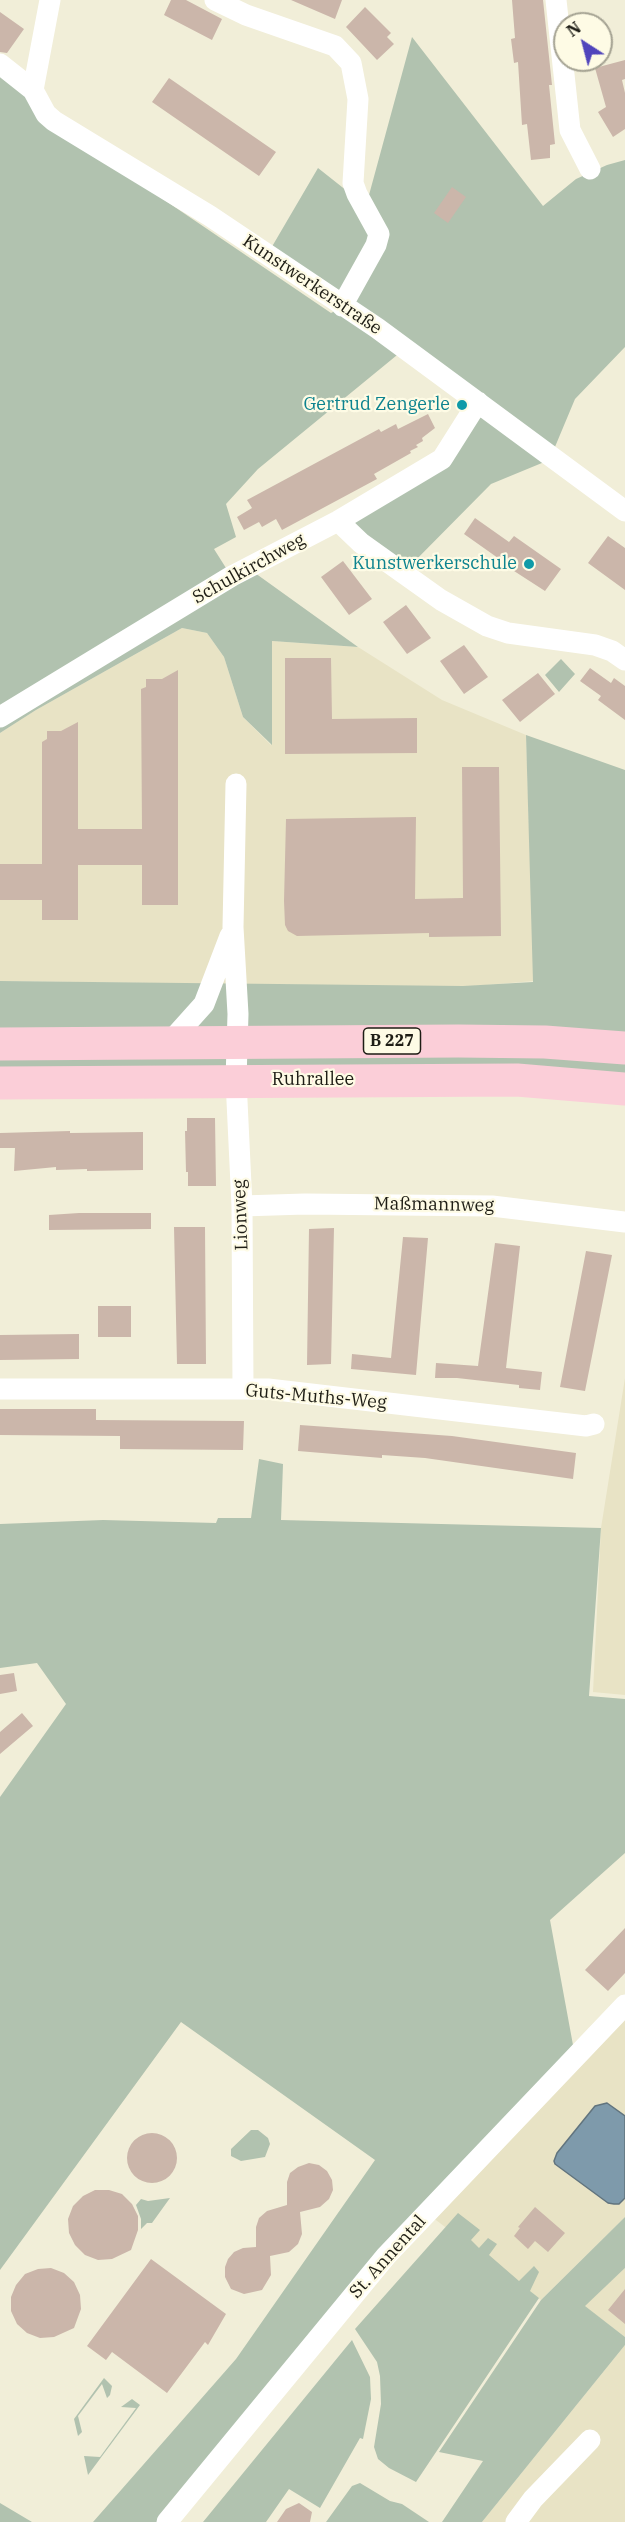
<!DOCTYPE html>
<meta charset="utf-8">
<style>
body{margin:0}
#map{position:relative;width:625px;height:2522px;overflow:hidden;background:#f1eed8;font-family:"IBM Plex Serif",serif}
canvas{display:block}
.north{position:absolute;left:553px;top:12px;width:60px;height:60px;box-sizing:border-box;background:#fefbe5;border:2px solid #a4a292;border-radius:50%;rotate:324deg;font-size:16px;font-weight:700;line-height:24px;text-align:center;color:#1e1d15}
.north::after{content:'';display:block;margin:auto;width:21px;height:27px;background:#5044bc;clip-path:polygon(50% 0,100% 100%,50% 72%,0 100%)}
</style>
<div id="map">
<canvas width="625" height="2522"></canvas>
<div class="north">N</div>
</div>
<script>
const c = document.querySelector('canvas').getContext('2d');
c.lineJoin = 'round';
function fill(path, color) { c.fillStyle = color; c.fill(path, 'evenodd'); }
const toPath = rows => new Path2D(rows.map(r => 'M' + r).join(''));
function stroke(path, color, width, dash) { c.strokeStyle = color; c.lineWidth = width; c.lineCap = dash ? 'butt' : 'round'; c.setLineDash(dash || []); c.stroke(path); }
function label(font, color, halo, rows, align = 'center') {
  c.font = font + ' "IBM Plex Serif",serif'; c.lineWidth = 4.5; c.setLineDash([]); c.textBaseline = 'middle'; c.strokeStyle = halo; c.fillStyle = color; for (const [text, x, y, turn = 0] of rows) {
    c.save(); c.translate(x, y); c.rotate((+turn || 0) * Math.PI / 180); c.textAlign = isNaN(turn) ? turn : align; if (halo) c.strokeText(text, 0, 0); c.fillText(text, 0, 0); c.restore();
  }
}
fill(toPath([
 [182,628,207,633,224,657,243,717,271,745,272,641,358,647,442,700,526,735,534,981,462,987,0,981,0,733,36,710],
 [625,1378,625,1695,593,1692,601,1528],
 [625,2006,625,2217,541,2300,428,2214],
 [625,2268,625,2337,584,2306],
 [625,2345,625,2522,482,2522]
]), '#e8e3c5');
fill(toPath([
 [412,37,543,206,576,179,607,165,625,160,625,347,575,399,552,454,270,250,318,168,366,206],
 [0,72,31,93,45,119,331,313,339,309,402,351,258,469,226,504,236,537,214,549,226,568,255,573,358,647,272,641,272,745,243,717,224,657,207,633,182,628,36,710,0,733],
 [479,406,554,458,491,484,403,573,338,521,445,454],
 [561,659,575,674,559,692,545,675],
 [526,735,625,770,625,1088,0,1081,0,981,463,986,533,982],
 [259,1459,283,1464,281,1520,601,1528,589,1696,625,1699,625,1853,550,1920,573,2045,158,2522,93,2522,236,2359,375,2160,181,2022,0,2270,0,1797,66,1704,37,1663,0,1668,0,1524,103,1520,216,1523,218,1518,251,1518],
 [251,2130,258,2130,268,2138,270,2144,265,2157,241,2161,231,2156,231,2149],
 [170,2198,152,2223,147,2223,141,2229,141,2219,136,2205,141,2199,148,2201],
 [458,2213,480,2230,471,2240,479,2248,488,2238,497,2244,489,2255,519,2281,534,2266,539,2272,530,2291,539,2298,416,2482,389,2468,378,2459,374,2447,381,2404,380,2376,377,2362,355,2329],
 [625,2217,625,2268,585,2306,625,2337,625,2345,482,2522,442,2522,483,2461,439,2452,541,2300],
 [352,2340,370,2377,371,2399,363,2439,360,2438,320,2508,289,2489,266,2522,203,2522],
 [104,2378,112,2386,110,2395,107,2398,102,2384,78,2416,82,2432,78,2436,74,2419],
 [132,2399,140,2405,88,2475,84,2456,100,2457,136,2408,121,2407],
 [360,2483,390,2501,402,2504,429,2522,326,2522,352,2486],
 [0,2503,32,2522,0,2522]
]), '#b1c2af');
const water = toPath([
 [607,2103,625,2116,625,2198,619,2204,614,2204,608,2203,555,2164,554,2161,557,2153,595,2106,607,2103]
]);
fill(water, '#7e9aab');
stroke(water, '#61747e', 1.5);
fill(toPath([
 [171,0,186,0,222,19,212,40,164,15],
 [291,0,342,0,335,19],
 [512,0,543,0,552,85,549,85,555,144,550,145,550,158,531,160,527,124,522,125,518,62,514,63,511,39,515,38],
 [365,7,391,33,387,37,394,44,377,60,346,27],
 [0,12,24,29,7,53,0,52],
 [625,60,625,79,622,80,625,93,625,129,613,137,598,112,606,107,595,68],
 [169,78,276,152,259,176,152,102],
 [452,187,466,197,448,223,434,213],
 [428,414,435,428,422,438,423,441,416,445,418,447,410,451,411,453,374,474,377,479,282,530,276,519,262,527,259,522,244,530,237,517,252,508,247,500,379,429,381,432,396,424,398,429],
 [475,518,509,542,514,536,561,569,545,591,497,560,498,558,464,534],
 [608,536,625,548,625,590,588,563],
 [343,561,372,599,349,615,321,577],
 [406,605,431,638,407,654,383,622],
 [464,645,488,677,464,694,440,661],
 [285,658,331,658,332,719,417,718,417,753,285,754],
 [590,668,611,683,614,678,625,686,625,720,598,700,601,696,580,681],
 [178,670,178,905,142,905,142,865,78,865,78,920,42,920,42,900,0,900,0,864,42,864,42,742,47,739,47,731,61,731,78,722,78,829,142,829,141,689,146,687,146,679,162,679],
 [538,673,555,694,520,722,502,700],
 [462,767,499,767,501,936,429,937,429,933,297,936,288,931,285,925,284,901,286,819,416,817,415,899,463,898],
 [187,1118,215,1118,216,1186,188,1186,188,1172,186,1172,185,1131,187,1131],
 [70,1131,70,1133,143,1132,143,1170,87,1171,87,1169,56,1170,56,1167,14,1171,15,1148,0,1148,0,1133],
 [79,1213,151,1213,151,1229,49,1230,49,1215],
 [174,1227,205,1227,206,1364,177,1364],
 [334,1228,331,1364,307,1365,309,1229],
 [403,1237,428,1238,416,1375,351,1369,352,1354,391,1358],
 [495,1243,520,1246,506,1368,542,1372,540,1390,519,1388,519,1385,457,1378,435,1378,436,1363,478,1366],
 [586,1251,612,1255,585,1391,560,1387],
 [98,1306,131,1306,131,1337,98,1337],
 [79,1334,79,1359,0,1360,0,1335],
 [0,1409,96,1409,96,1420,244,1421,243,1450,120,1449,120,1436,0,1435],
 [300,1425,452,1436,576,1453,573,1479,425,1458,382,1455,382,1458,298,1451],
 [14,1673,17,1691,0,1694,0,1675],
 [22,1713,33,1726,0,1754,0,1732],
 [625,1928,625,1973,608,1991,585,1970],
 '127 2158a25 25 0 1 1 50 0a25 25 0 1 1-50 0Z',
 [309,2163,319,2165,327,2171,332,2180,333,2190,329,2199,320,2207,300,2212,302,2234,298,2244,289,2252,270,2256,271,2275,262,2290,244,2294,231,2289,225,2277,225,2267,228,2259,234,2252,243,2248,256,2247,256,2227,259,2218,267,2211,287,2205,287,2182,290,2173,298,2167],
 [95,2190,109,2190,122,2194,132,2204,138,2216,138,2230,131,2250,112,2259,98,2260,85,2255,75,2245,69,2233,68,2219,73,2206,83,2196],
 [535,2207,565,2233,548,2252,535,2241,528,2249,514,2236,520,2228,518,2227],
 [151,2259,226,2314,208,2345,205,2342,167,2393,112,2352,106,2360,87,2346],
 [51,2268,64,2273,74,2282,80,2295,81,2309,74,2328,54,2337,40,2338,27,2333,17,2324,11,2311,11,2297,16,2285,25,2274,38,2269],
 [625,2289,625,2324,608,2310],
 [299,2503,312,2512,310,2522,277,2522,286,2509]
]), '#cbb6aa');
stroke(toPath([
 [215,0,246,15,335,46,351,63,358,99,353,183,357,194,379,234,376,245,342,306],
 [556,0,570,130,590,169],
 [0,64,33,90,46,114,54,121,210,216,377,328,625,511],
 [33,90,50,0],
 [338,521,361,543,382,558,441,600,487,626,508,633,595,645,612,651,625,660],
 [0,717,232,576,338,521,442,459,478,402],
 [236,784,233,927,238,1014,236,1080,242,1206,243,1389],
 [169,1043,204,1004,230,936],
 [242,1206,305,1204,492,1206,625,1222],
 [0,1389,268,1389,586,1426,594,1424],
 [167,2522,386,2256,625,2005],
 [516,2522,533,2499,590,2440]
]), '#fff', 21);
stroke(toPath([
 [0,1044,458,1041,545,1042,625,1048],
 [0,1083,517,1080,625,1089]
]), '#fbced8', 33);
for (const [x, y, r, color] of [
 [462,405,6,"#0f9aa8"],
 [529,564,6,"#0f9aa8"]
]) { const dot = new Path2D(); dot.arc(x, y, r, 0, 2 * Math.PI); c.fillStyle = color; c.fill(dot); stroke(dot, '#fefbe5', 2); }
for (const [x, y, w] of [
 [392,1041,57]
]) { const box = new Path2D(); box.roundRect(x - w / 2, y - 13, w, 26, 4.5); c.fillStyle = '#fefbe5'; c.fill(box); stroke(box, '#1e1d15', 1.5); }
label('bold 16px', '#1e1d15', null, [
 ["B 227",392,1041]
]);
label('18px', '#1e1d15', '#fefbe5', [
 ["Kunstwerkerstraße",312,285,34],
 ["Schulkirchweg",249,569,-29],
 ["Ruhrallee",313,1080],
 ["Maßmannweg",434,1205,1],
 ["Lionweg",241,1215,-92],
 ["Guts-Muths-Weg",316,1397,5],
 ["St. Annental",388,2257,-48]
]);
label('18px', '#0d838f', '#fefbe5', [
 ["Gertrud Zengerle",450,405],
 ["Kunstwerkerschule",517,564]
], 'right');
</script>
